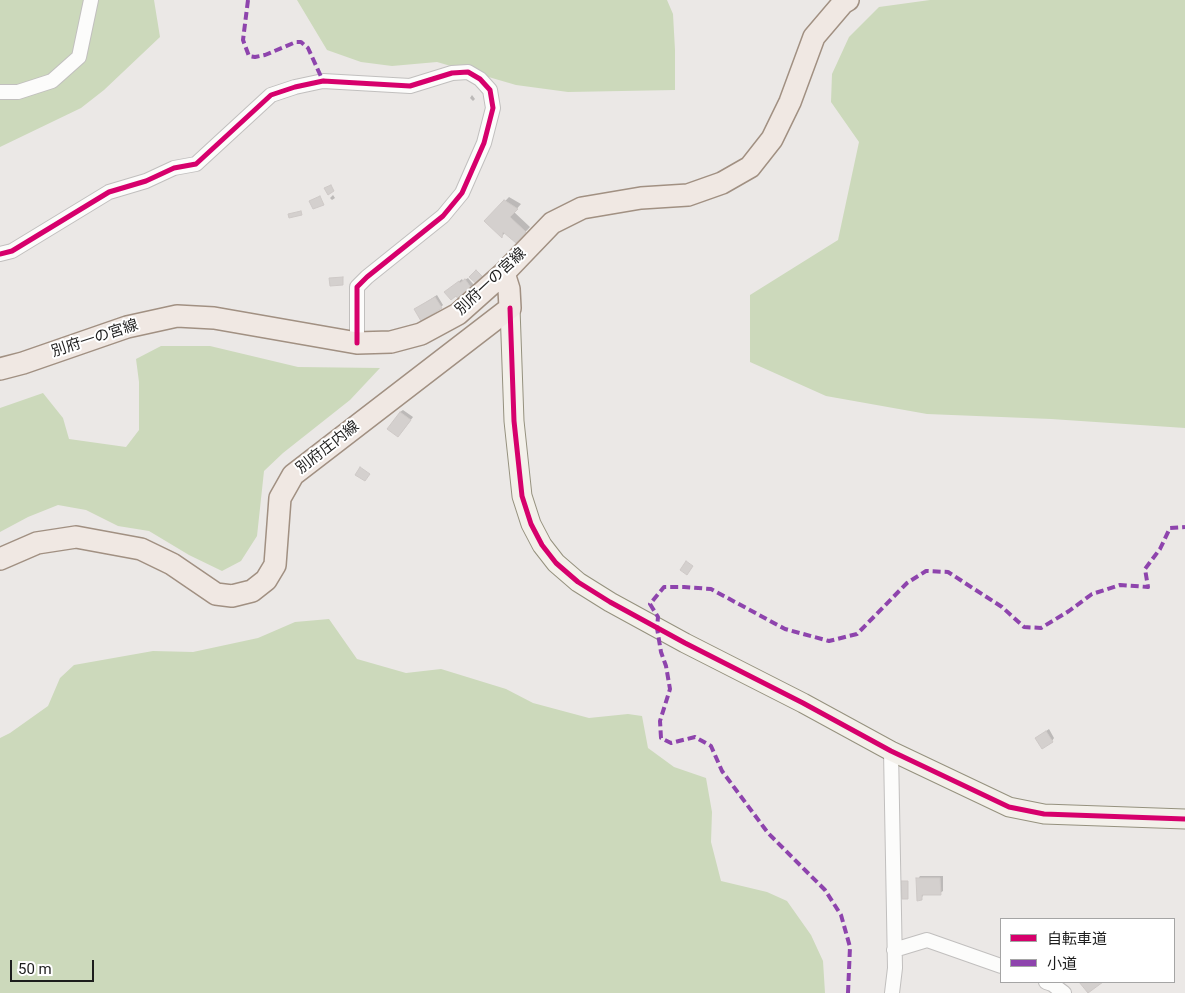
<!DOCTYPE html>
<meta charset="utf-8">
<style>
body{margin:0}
#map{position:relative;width:1185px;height:993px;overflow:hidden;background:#ebe8e6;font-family:Roboto,"Noto Sans JP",sans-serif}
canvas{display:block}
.legend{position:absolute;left:1000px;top:918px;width:175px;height:65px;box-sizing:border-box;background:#fff;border:1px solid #a5a5a5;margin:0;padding:6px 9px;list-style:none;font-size:15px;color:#1d1d1d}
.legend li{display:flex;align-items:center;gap:10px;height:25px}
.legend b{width:25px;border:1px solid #a5a5a5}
.scale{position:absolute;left:10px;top:960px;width:84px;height:22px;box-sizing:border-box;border:2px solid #1d1d1d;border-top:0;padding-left:6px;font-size:15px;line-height:18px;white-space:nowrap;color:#1d1d1d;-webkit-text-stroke:4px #fff;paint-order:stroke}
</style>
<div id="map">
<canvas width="1185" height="993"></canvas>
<ul class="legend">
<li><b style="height:6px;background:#d6006c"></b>自転車道</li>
<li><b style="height:6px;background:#8e44ad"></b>小道</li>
</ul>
<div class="scale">50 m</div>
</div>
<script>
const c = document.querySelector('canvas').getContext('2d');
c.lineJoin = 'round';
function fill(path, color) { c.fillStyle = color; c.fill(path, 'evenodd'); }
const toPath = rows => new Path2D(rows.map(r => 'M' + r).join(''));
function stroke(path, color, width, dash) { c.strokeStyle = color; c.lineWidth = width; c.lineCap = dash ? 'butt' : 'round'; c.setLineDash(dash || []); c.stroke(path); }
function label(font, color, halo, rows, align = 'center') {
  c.font = font + ' Roboto,"Noto Sans JP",sans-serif'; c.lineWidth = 4; c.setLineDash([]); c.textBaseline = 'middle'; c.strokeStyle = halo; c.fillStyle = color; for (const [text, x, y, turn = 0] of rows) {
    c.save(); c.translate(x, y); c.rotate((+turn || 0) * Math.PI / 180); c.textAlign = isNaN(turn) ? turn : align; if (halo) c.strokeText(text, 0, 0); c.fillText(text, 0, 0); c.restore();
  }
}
fill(toPath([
 [0,0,154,0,160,37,104,90,81,108,0,147],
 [297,0,667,0,673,14,675,50,675,90,568,92,516,85,437,62,392,66,361,62,327,50],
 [930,0,1185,0,1185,428,1051,419,927,414,826,396,750,362,750,295,838,240,859,142,831,102,832,74,849,37,879,7],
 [161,346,210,346,298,367,380,368,350,400,283,453,264,471,257,536,241,561,222,571,189,555,149,531,118,526,86,510,58,505,28,517,0,532,0,408,43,393,63,418,69,439,126,447,139,430,139,382,136,359],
 [329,619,357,659,406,673,441,669,506,689,533,703,589,718,628,714,642,716,648,748,674,767,706,778,712,812,711,842,721,881,767,892,787,901,811,935,823,961,825,993,0,993,0,738,10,733,48,706,60,678,74,665,153,651,193,652,258,638,295,622]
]), '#ccd9bb');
fill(toPath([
 [472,95,475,99,473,101,470,98],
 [333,195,335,198,332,200,330,198],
 [509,197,521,204,514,212,530,227,516,242,506,232,502,236,486,221],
 [468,278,474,285,459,298,448,290,462,279,463,281],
 [437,295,443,305,441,307,415,309],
 [403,410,413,417,401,433,400,412],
 [1049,729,1054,738,1052,741,1039,736],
 [920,876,943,876,943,891,940,893,924,894,921,899,918,879]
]), '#0003');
const building = toPath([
 [331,185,334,191,328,195,324,188,331,185],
 [320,196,324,205,313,209,309,201,320,196],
 [504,200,518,209,510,217,526,232,516,243,503,232,502,238,484,221,504,200],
 [301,211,302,215,289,218,288,214,301,211],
 [476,270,486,280,480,287,469,277,476,270],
 [343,277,343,285,330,286,329,278,343,277],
 [465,279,472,289,459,300,456,296,451,300,444,292,459,281,460,283,465,279],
 [435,297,442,308,421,321,414,309,435,297],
 [400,412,411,420,398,437,387,429,400,412],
 [360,467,370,474,365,481,355,475,360,467],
 [686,561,693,566,687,575,680,570,686,561],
 [1046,731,1053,742,1042,749,1035,738,1046,731],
 [916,878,940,878,941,895,922,895,922,900,917,901,916,878],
 [901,881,908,881,908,899,902,899,901,881],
 [1079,982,1103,982,1088,993,1079,982]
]);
fill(building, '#d4d0ce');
stroke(building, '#cec9c7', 1);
const street = toPath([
 [0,92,18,92,52,81,79,57,91,0],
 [0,254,12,251,109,192,146,181,174,168,196,164,271,95,295,87,323,81,410,86,452,73,468,72,480,79,490,90,493,108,484,143,462,193,443,216,367,277,357,287,357,343],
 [891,751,895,968,892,993],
 [894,950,927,940,1001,966],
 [1046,982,1052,984,1064,993]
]);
const secondary = toPath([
 [510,308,514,421,522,496,531,524,542,545,556,563,578,582,610,602,685,643,803,703,891,751,1009,807,1044,814,1185,819]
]);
const primary = toPath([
 [0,369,23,363,127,327,177,316,214,318,357,343,391,342,421,334,458,314,504,273,552,223,582,208,641,198,688,195,722,183,750,167,772,139,790,102,814,37,843,3,848,0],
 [0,559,37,543,76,537,141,549,172,564,216,594,232,596,252,591,266,580,275,565,280,498,293,475,510,308,509,289,504,273]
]);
stroke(street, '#c1bfbe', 16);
stroke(secondary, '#95917e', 21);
stroke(primary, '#a19082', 24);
stroke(street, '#fcfcfb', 14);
stroke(secondary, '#f3f0ea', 19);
stroke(primary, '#f0e8e3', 21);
stroke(toPath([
 [248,0,243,40,249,56,255,57,265,55,296,42,301,42,308,48,323,81],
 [848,993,850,947,841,915,825,890,768,833,722,771,711,746,695,737,671,743,661,738,660,721,670,689,666,666,661,652,657,628,658,617,650,604,664,587,684,587,711,589,785,629,829,641,857,634,907,583,926,571,948,572,1002,607,1024,627,1041,628,1069,611,1092,594,1120,585,1148,587,1145,569,1160,549,1170,528,1185,527]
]), '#8e44ad', 4, [8, 4]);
stroke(toPath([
 [0,254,12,251,109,192,146,181,174,168,196,164,271,95,295,87,323,81,410,86,452,73,468,72,480,79,490,90,493,108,484,143,462,193,443,216,367,277,357,287,357,343],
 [510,308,514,421,522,496,531,524,542,545,556,563,578,582,610,602,685,643,803,703,891,751,1009,807,1044,814,1185,819]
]), '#d6006c', 5);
label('15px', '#1d1d1d', '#fff', [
 ["別府一の宮線",491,282,-43],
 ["別府一の宮線",95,339,-18],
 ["別府庄内線",328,448,-38]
]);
</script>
